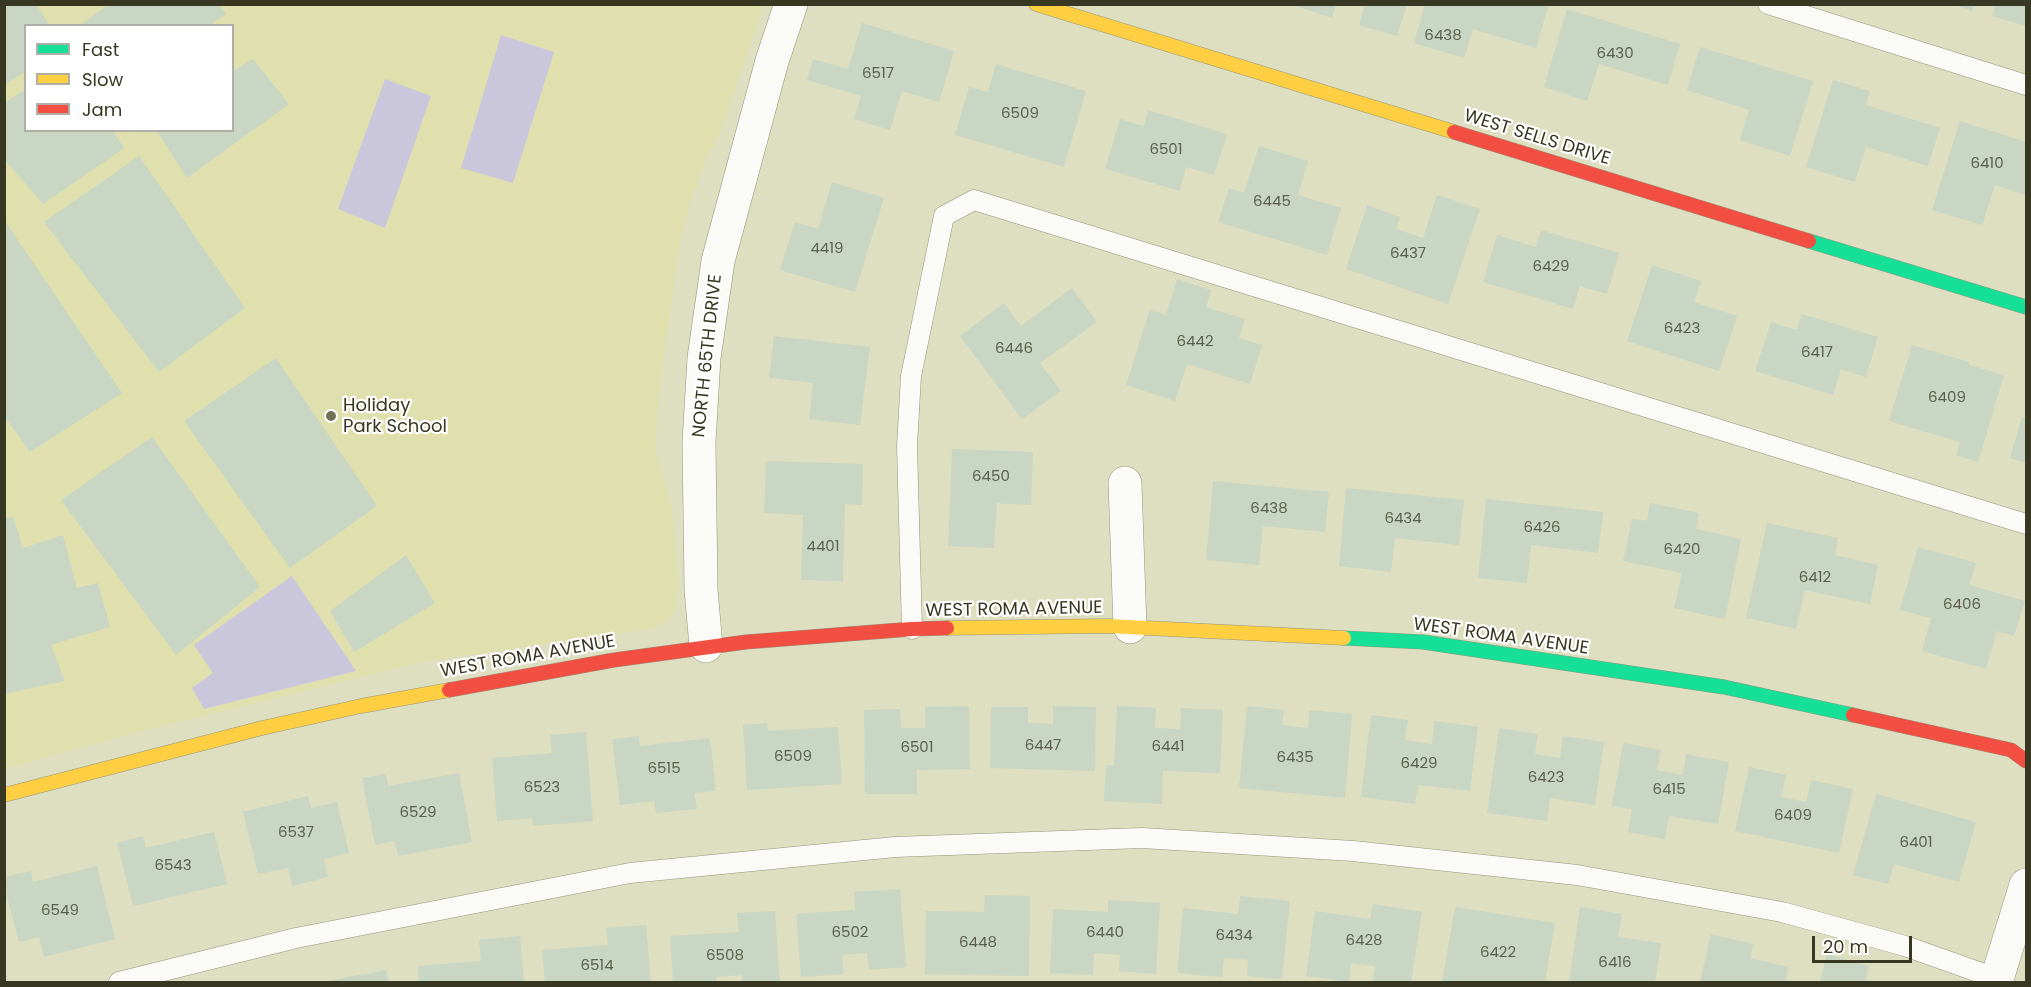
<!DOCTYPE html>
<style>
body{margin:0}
#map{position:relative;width:2031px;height:987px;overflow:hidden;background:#dedec0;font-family:Poppins,sans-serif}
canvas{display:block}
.frame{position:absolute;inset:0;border:6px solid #383822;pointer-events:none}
.legend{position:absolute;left:24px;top:24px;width:210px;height:108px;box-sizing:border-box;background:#fff;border:2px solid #afafa7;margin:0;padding:8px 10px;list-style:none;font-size:18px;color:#383822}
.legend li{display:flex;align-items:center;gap:12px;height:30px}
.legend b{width:30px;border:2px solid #afafa7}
.scale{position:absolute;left:1812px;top:936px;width:100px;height:27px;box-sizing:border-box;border:3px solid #383822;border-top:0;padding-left:8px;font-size:18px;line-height:21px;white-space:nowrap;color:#383822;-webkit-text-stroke:4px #fff;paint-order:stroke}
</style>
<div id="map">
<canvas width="2031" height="987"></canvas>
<div class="frame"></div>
<ul class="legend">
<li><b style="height:8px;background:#16e098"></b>Fast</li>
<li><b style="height:8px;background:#ffcf43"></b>Slow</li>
<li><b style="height:8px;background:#f24e42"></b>Jam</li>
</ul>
<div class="scale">20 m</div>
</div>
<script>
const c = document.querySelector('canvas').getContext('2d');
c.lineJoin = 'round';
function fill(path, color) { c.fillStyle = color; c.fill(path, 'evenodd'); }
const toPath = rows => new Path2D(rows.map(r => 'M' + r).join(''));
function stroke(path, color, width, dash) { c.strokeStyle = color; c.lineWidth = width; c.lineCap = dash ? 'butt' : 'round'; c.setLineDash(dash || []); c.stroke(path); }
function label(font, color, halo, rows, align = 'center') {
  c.font = font + ' Poppins,sans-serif'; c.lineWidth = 4.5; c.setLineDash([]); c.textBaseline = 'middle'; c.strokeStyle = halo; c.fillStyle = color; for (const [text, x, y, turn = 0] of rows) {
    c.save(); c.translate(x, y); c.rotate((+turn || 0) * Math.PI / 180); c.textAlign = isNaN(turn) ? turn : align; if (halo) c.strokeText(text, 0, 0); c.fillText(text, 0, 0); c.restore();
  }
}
fill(toPath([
 [5,5,764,5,722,128,708,155,693,194,680,242,660,385,655,447,672,508,679,588,675,610,668,621,651,629,421,662,130,734,5,769],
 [26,26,232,26,232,130,26,130]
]), '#e0e0af');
fill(toPath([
 [501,35,554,52,513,183,461,168],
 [385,79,431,96,385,228,338,209],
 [292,576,356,671,204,709,192,688,213,673,194,645]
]), '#cac7dc');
fill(toPath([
 [4,4,36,4,50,26,26,26,26,71,4,86],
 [109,4,219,4,226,14,208,26,84,26,83,23],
 [1290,4,1336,4,1332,18],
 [1365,4,1407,4,1397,36,1359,25],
 [1425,4,1549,4,1536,48,1473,29,1464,58,1414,43],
 [1953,4,1974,4,1972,11],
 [1996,4,2026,4,2026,26,1992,16],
 [1567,9,1680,44,1668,85,1599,64,1587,101,1544,87],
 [862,23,954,51,939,102,902,91,890,130,854,119,861,96,807,80,813,59,848,69],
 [1700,47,1813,81,1790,156,1740,140,1749,110,1687,90],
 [253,59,289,104,187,178,156,130,232,130,232,72],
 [996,64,1086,91,1064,167,955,135,969,87,988,92],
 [1833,80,1870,91,1866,105,1940,128,1928,166,1866,147,1855,182,1806,167],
 [26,89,26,130,112,130,124,148,43,204,4,159,4,103],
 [1148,110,1227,134,1214,175,1186,167,1180,191,1105,169,1120,119,1144,126],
 [1960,121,2026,142,2026,195,1995,185,1982,225,1932,210],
 [1259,146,1308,161,1298,195,1341,208,1327,255,1218,222,1229,188,1244,193],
 [139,156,245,308,159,372,44,222],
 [832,182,884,198,855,292,780,270,795,222,818,229],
 [1437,195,1480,209,1448,304,1346,269,1367,205,1400,217,1396,229,1423,238],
 [4,220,122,393,30,452,4,416],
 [1541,230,1619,253,1607,294,1580,286,1573,309,1483,282,1497,235,1536,247],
 [1652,265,1701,281,1694,302,1737,316,1719,371,1627,341],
 [1177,279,1211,290,1206,307,1245,319,1239,338,1262,345,1250,384,1187,364,1175,401,1126,385,1150,309,1166,315],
 [1072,288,1097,322,1040,363,1061,391,1022,419,960,336,1004,303,1021,326],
 [1802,314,1878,337,1866,377,1841,369,1833,395,1755,371,1771,322,1797,330],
 [774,336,870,347,860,425,809,419,813,383,769,378],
 [1912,345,1969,362,1969,365,2004,375,1978,462,1956,455,1960,442,1889,421],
 [276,358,377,506,290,568,184,421],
 [2022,417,2026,418,2026,463,2010,458],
 [152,437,260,587,176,655,61,500],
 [952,449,1033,452,1031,505,997,503,994,548,948,546],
 [766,461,863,464,862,505,845,504,843,581,801,580,803,515,764,513],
 [1213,481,1329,492,1325,532,1263,526,1259,565,1206,560],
 [1346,488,1464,500,1459,545,1395,538,1391,572,1339,566],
 [1486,499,1603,512,1598,553,1531,545,1527,583,1478,578],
 [1650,503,1699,513,1696,529,1741,539,1725,619,1674,608,1682,573,1623,561,1632,519,1647,521],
 [13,517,23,548,63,535,77,588,98,583,110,627,51,645,65,681,4,694,4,519],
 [1767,523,1838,538,1835,555,1878,565,1870,604,1805,590,1796,629,1746,618],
 [1918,547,1976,563,1969,585,2025,601,2014,636,1997,631,1986,669,1922,651,1931,618,1900,610],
 [406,555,435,603,354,652,330,611],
 [969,706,970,769,917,770,917,794,865,794,864,710,900,709,901,728,925,728,925,707],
 [1053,706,1096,707,1095,771,990,768,991,707,1028,707,1028,723,1053,724],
 [1117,706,1156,708,1155,728,1180,729,1181,708,1223,710,1220,773,1163,771,1162,804,1104,801,1106,765,1114,766],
 [1247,706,1284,710,1282,725,1308,728,1309,710,1352,714,1345,798,1239,788],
 [1371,715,1408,720,1405,740,1432,744,1434,721,1478,727,1470,791,1418,785,1415,804,1361,797],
 [767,723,768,731,838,727,842,784,747,790,743,725],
 [1499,728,1538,734,1535,754,1560,758,1563,736,1604,742,1595,805,1550,798,1547,821,1487,813],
 [586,732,593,821,533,826,532,818,497,821,492,758,552,753,550,735],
 [639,736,640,746,710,738,716,791,694,793,697,809,656,813,654,801,620,805,612,739],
 [1623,743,1661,750,1657,770,1683,775,1686,754,1729,762,1718,824,1669,816,1665,839,1628,832,1632,809,1612,806],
 [1749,767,1786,775,1781,797,1806,802,1811,780,1853,789,1839,853,1735,831],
 [459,773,472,842,398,856,395,841,375,845,362,778,386,774,388,786],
 [1876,794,1976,822,1959,882,1894,864,1888,884,1853,875],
 [308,796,311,808,337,802,349,853,324,859,328,877,292,886,288,868,258,874,243,812],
 [214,832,227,884,133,906,117,843,143,836,146,848],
 [97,866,115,939,44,957,39,937,19,942,4,885,4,877,31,871,33,882],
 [900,889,906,967,869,970,867,953,842,955,844,974,801,977,796,914,855,910,854,892],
 [985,895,1030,896,1029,976,925,974,926,911,984,912],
 [1240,896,1290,901,1282,979,1247,976,1248,960,1224,958,1222,977,1177,973,1183,908,1238,914],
 [1108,900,1160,903,1156,974,1119,971,1120,955,1094,953,1093,975,1050,973,1053,909,1108,912],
 [1373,904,1422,912,1411,982,1373,981,1375,966,1351,963,1349,982,1306,976,1315,911,1370,919],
 [1455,907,1555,923,1545,982,1442,982],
 [1580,907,1622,914,1618,937,1661,943,1655,982,1569,982],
 [775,911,780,982,742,982,742,975,716,977,717,982,673,982,670,936,739,932,737,913],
 [646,925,651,982,545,982,542,950,608,945,606,928],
 [1711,934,1753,944,1750,958,1789,967,1785,982,1700,982],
 [520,936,524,982,419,982,418,966,481,961,479,940],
 [1827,954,1869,966,1865,982,1820,982],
 [386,970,389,982,328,982,328,981]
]), '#c9d6c3');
const lane = toPath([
 [1768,4,2026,85],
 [912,629,907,446,911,376,944,216,974,200,2026,524],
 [119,982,296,938,630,873,895,847,1142,838,1353,851,1577,875,1782,912,1905,946,1998,979]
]);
const street = toPath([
 [1125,483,1130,627],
 [706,646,701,590,699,442,704,358,718,261,772,61,791,4],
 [1996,982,2026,885]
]);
const fast = toPath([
 [1809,241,2026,307],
 [1344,638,1423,642,1724,687,1853,715]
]);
const slow = toPath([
 [1036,4,1454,132],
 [947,628,1108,626,1344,638],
 [4,795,262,728,361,706,449,690]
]);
const jam = toPath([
 [1454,132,1809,241],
 [449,690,614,660,746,642,912,629,947,628],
 [1853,715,2011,750,2026,761]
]);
stroke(lane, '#95957d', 21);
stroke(street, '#95957d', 34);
stroke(fast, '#95957d', 15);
stroke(slow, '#95957d', 15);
stroke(jam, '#95957d', 15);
stroke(lane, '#fafaf6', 20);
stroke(street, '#fafaf6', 33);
stroke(fast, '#16e098', 14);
stroke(slow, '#ffcf43', 14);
stroke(jam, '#f24e42', 14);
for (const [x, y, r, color] of [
 [331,416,6,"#727259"]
]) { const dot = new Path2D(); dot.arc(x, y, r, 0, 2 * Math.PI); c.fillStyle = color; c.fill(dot); stroke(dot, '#fff', 2); }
label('15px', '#5c604a', null, [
 ["6438",1443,36],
 ["6430",1615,54],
 ["6517",878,74],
 ["6509",1020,114],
 ["6501",1166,150],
 ["6410",1987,164],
 ["6445",1272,202],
 ["4419",827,249],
 ["6437",1408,254],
 ["6429",1551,267],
 ["6423",1682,329],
 ["6442",1195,342],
 ["6446",1014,349],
 ["6417",1817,353],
 ["6409",1947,398],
 ["6450",991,477],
 ["6438",1269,509],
 ["6434",1403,519],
 ["6426",1542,528],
 ["4401",823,547],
 ["6420",1682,550],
 ["6412",1815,578],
 ["6406",1962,605],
 ["6447",1043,746],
 ["6441",1168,747],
 ["6501",917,748],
 ["6509",793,757],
 ["6435",1295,758],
 ["6429",1419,764],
 ["6515",664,769],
 ["6423",1546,778],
 ["6523",542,788],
 ["6415",1669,790],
 ["6529",418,813],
 ["6409",1793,816],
 ["6537",296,833],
 ["6401",1916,843],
 ["6543",173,866],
 ["6549",60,911],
 ["6502",850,933],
 ["6440",1105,933],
 ["6434",1234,936],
 ["6428",1364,941],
 ["6448",978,943],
 ["6422",1498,953],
 ["6508",725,956],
 ["6416",1615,963],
 ["6514",597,966]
]);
label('18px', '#383822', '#fff', [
 ["WEST SELLS DRIVE",1537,138,17],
 ["NORTH 65TH DRIVE",708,356,-84],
 ["WEST ROMA AVENUE",1014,610,-1],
 ["WEST ROMA AVENUE",1501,637,8],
 ["WEST ROMA AVENUE",528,657,-10]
]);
label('18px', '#383822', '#fff', [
 ["Holiday",343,406],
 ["Park School",343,427]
], 'left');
</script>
